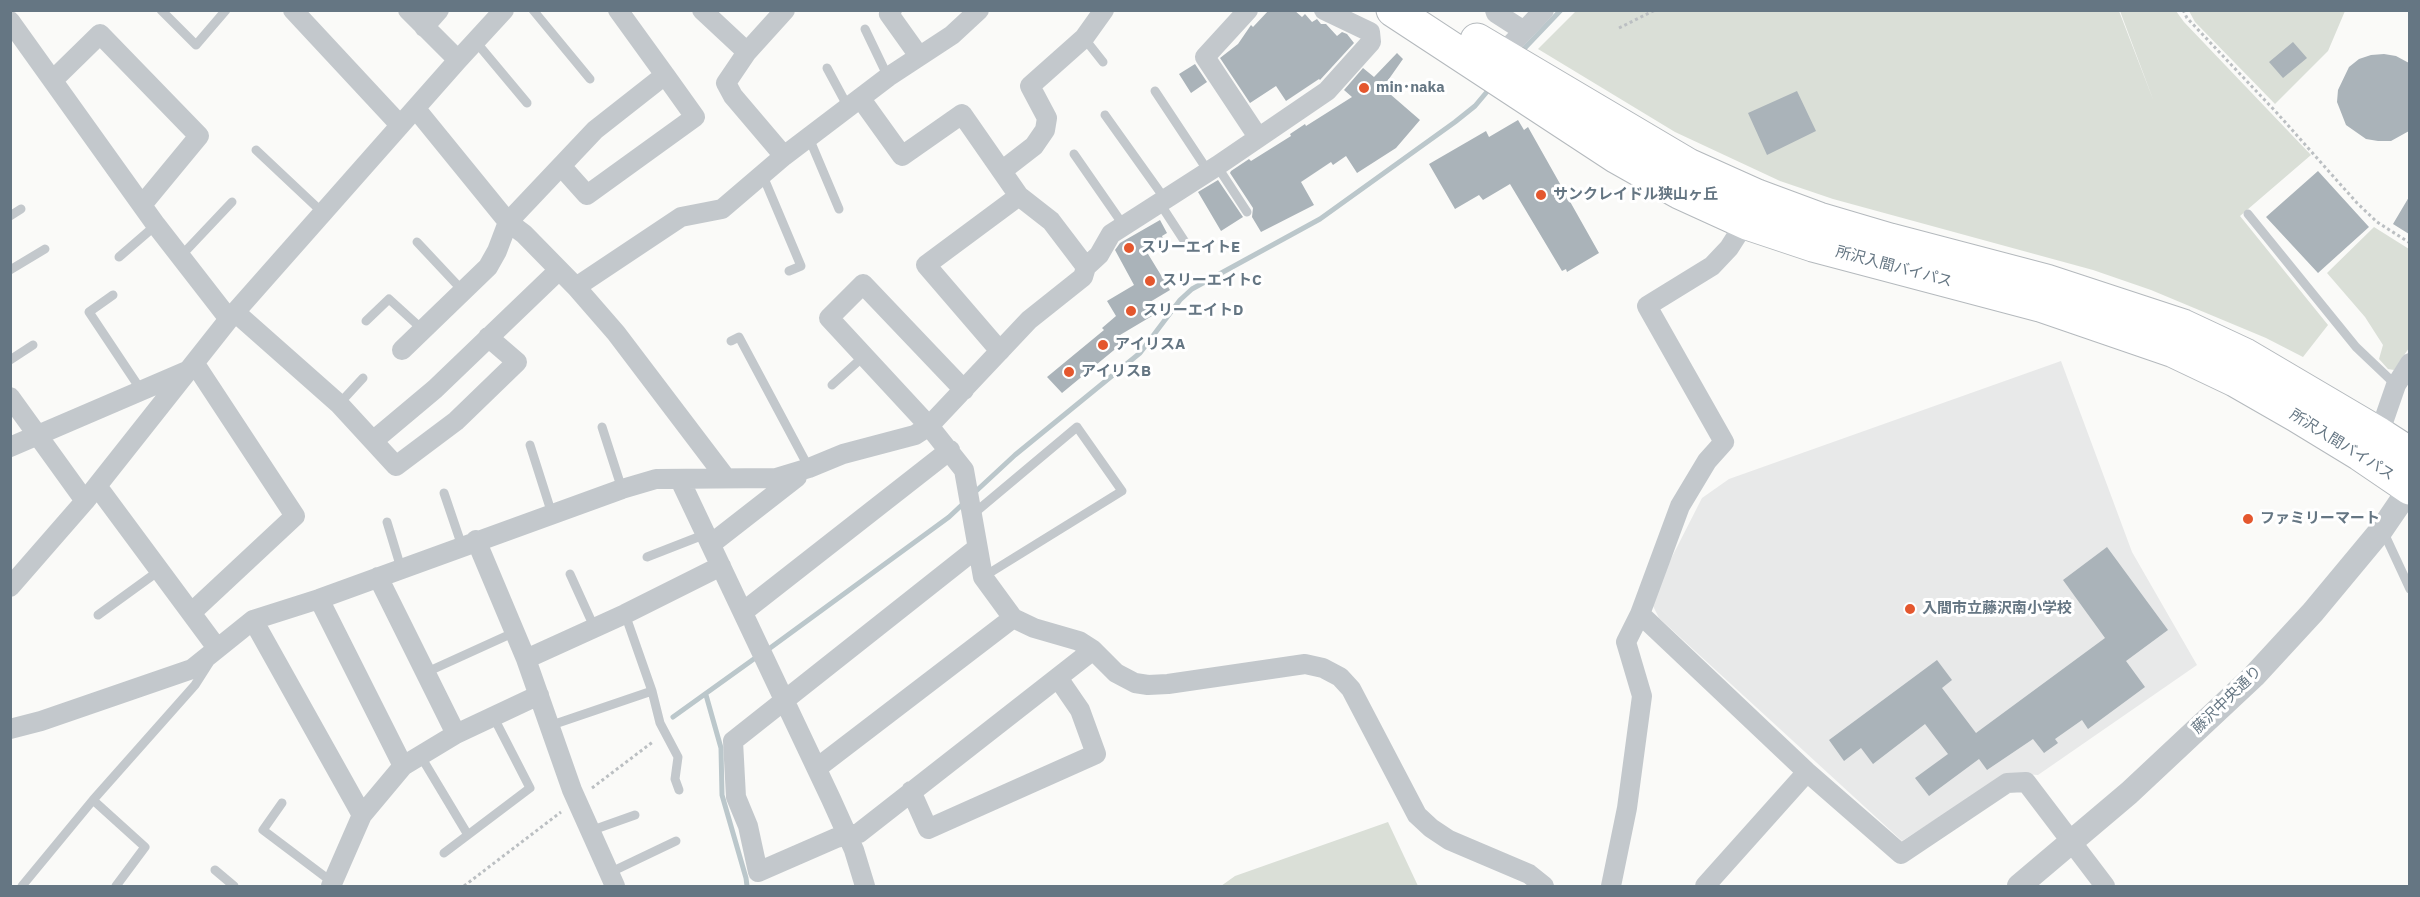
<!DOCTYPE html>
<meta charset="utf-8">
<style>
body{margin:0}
#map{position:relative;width:2420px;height:897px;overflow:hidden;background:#fafaf8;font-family:"IBM Plex Sans",sans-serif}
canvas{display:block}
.frame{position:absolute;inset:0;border:12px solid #657683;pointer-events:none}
</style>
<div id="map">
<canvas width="2420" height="897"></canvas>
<div class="frame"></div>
</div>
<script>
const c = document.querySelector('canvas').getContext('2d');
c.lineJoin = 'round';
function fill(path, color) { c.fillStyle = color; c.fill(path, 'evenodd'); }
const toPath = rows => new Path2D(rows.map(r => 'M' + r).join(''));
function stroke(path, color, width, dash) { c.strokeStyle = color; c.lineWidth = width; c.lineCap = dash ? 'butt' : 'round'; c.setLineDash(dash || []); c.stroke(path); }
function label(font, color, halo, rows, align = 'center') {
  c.font = font + ' "IBM Plex Sans","Noto Sans JP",sans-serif'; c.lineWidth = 6; c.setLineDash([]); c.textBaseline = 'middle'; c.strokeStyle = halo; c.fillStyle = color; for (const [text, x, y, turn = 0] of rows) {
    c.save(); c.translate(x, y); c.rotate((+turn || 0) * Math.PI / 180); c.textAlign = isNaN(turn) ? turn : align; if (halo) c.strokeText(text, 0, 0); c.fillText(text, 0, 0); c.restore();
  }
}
fill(toPath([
 [2061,361,2132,552,2197,665,2038,775,2008,773,1902,841,1659,618,1650,600,1702,498,1729,479]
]), '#e8e9e9');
fill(toPath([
 [1576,11,2119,11,2154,102,2120,11,2176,11,2184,22,2311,155,2240,216,2328,325,2303,357,2266,338,2151,290,2093,270,1833,199,1780,181,1675,132,1538,49],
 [2189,11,2345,11,2328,51,2275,104,2195,22],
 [2374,227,2409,249,2409,348,2394,370,2388,369,2379,359,2383,345,2365,317,2327,273],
 [1388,822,1418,886,1221,886,1235,876]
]), '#dadfd7');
stroke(toPath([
 [1520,53,1561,10],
 [974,493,1015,455,1140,353,1180,300,1192,289,1320,219,1455,122,1475,106,1491,87],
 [766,651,949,517,965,502],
 [706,695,721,748,722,795,746,878,747,886],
 [673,717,758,656]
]), '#bbc7cb', 5);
fill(toPath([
 [1269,10,1294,10,1302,17,1305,14,1312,22,1317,19,1321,24,1326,24,1337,36,1342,32,1347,34,1354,43,1320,80,1319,79,1286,101,1276,86,1250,103,1220,58,1238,44,1251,25,1253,27],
 [2293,42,2307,58,2283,78,2269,62],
 [1397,53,1403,59,1384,86,1392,92,1390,94,1420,120,1396,148,1357,173,1346,156,1333,165,1331,162,1301,182,1314,205,1261,232,1252,217,1253,208,1230,173,1231,171,1249,159,1251,161,1291,136,1290,134,1305,124,1306,126,1352,97,1344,90,1363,68,1374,77],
 [2384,54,2396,56,2409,63,2409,131,2391,141,2378,141,2366,139,2346,125,2337,102,2338,90,2349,67,2359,59,2371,55],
 [1195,64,1207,82,1191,93,1179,74],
 [1797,91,1816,131,1767,155,1748,113],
 [1518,120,1524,130,1528,127,1599,253,1567,272,1566,269,1562,271,1510,184,1483,200,1479,195,1455,209,1429,164,1486,131,1489,137],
 [2318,171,2369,227,2318,273,2266,217],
 [1218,180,1243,217,1221,231,1198,192],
 [2409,197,2409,234,2393,224],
 [1160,220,1167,233,1162,236,1163,239,1145,249,1170,290,1145,305,1152,316,1120,335,1125,341,1062,393,1047,377,1104,330,1102,328,1116,316,1107,301,1134,285,1115,250,1120,243],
 [2107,547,2168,630,2126,661,2145,687,2088,729,2082,720,2055,739,2058,743,2044,753,2033,739,1987,770,1979,759,1929,796,1915,778,1948,754,1925,724,1873,764,1861,748,1844,761,1829,740,1937,660,1952,680,1942,688,1976,733,2105,638,2063,580]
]), '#aab3b9');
const trunk = toPath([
 [1393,10,1617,157,1679,192,1747,223,1813,245,2040,305,2174,351,2235,380,2296,415,2360,454,2410,488],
 [1477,40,1688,165,1757,196,1819,219,1890,240,2046,281,2183,326,2245,355,2379,434,2410,454]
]);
stroke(trunk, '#b4b9bd', 35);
stroke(toPath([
 [2183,10,2187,18,2277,113,2357,203,2377,222,2410,243],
 [1619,28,1655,10],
 [592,788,654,741],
 [464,886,561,812]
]), '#bbbfc2', 3, [3, 3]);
stroke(toPath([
 [161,10,196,45,226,10],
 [533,10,590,79],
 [865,29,888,77],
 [1084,38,1103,62],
 [476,42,527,103],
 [827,68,848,107],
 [1155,91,1208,171],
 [1105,115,1165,199],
 [809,138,839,209],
 [256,150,323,213],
 [1074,154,1124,226],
 [1217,166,1247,212],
 [763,176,801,266,789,271],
 [1159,202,1187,245],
 [2248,214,2356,347,2396,385],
 [10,216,21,209],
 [417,242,462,290],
 [119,257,156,225],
 [180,257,232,202],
 [10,270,45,249],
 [113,295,89,312,141,390],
 [366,321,389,299,422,329],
 [731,341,739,337,809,468],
 [10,360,33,345],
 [832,385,864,356],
 [339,404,363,378],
 [602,427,622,489],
 [530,445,552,514],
 [444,493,462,546],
 [972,515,1077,427,1122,491,983,577],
 [387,522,401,568],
 [2383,531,2410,589],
 [647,557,706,534],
 [570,574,595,629],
 [625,614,652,691,660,723,678,757,675,779,679,790],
 [98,615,160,570],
 [427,672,515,632],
 [549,726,652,691],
 [420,755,468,835],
 [93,800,145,847,116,886],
 [282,803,263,830,332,882],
 [590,831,635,815],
 [444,853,530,788,493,716],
 [215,870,234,886],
 [609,873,676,841],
 [22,886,93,800,195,685,209,663]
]), '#c3c8cc', 9);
stroke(toPath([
 [293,10,400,125],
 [408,10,458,60],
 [702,10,747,52],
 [892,10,889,14,919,56],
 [1248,10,1205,57,1258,137],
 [1495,10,1496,13,1524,31],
 [10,21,156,225,229,319],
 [424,27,439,10],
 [1501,55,1544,10],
 [53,80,100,34,199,136,142,205],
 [416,109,508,222,524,234,576,287,616,333,726,478],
 [784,156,733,96,726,83,747,52,785,10],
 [561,166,587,195,695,117,665,75],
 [1003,170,1034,146,1045,130,1047,118,1030,86,1084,38,1104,10],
 [1750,215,1729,248,1712,266,1647,306,1724,442,1707,461,1680,506,1640,614,1807,772,1901,854,2007,783,2026,782,2105,886],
 [1086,267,1099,255,1111,234,1217,166,1327,91,1371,42,1370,32,1324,10],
 [576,287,681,217,722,209,784,156,888,77,952,35,979,10],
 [235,312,339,404,396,466,456,421,517,362,488,337],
 [402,350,488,267,497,251,508,222,595,130,665,75,618,10],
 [1000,351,926,265,1019,196],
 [964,390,863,284,829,318,929,426,964,470,983,577,1013,618,1034,628,1079,641,1093,650,1116,673,1135,683,1148,685,1168,684,1305,664,1323,668,1340,677,1351,689,1417,815,1431,828,1449,840,1529,874,1544,886],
 [10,397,85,501],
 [2379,434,2396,385,2410,363],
 [373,441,435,389,559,270],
 [10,447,187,371],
 [680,480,831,799,854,850,865,886],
 [97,486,217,648],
 [476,540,526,659,572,790,615,886],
 [711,544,797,477],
 [977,548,733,741,736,797,748,826,758,872,836,838,859,833,1093,650],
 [378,577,456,734],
 [10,587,85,501,229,319,458,60,504,10],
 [319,599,403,766],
 [743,612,950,450],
 [191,613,295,516,195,364],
 [253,620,362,815],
 [526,659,625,614,721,566],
 [10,729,41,721,192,669,253,620,319,599,622,489,656,479,776,478,809,468,843,454,915,435,929,426,1029,320,1083,277,1086,267,1051,221,1019,196,962,114,902,156,861,99],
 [817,768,1013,618],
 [911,791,928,829,1096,754,1080,710,1058,678],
 [331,886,362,815,403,766,456,734,539,695],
 [1611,886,1627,808,1642,696,1626,642,1640,614],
 [1705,886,1807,772]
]), '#c3c8cc', 20);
stroke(toPath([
 [2019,886,2129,793,2254,676,2313,612,2382,529,2410,488]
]), '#c3c8cc', 24);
stroke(trunk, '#fff', 33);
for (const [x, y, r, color] of [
 [1364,88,6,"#e4572e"],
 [1541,195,6,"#e4572e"],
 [1129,248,6,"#e4572e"],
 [1150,281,6,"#e4572e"],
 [1131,311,6,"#e4572e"],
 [1103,345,6,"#e4572e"],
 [1069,372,6,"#e4572e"],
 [2248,519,6,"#e4572e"],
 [1910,609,6,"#e4572e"]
]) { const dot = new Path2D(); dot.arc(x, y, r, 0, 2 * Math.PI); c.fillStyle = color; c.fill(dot); stroke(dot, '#fff', 2); }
label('bold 15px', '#657683', '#fff', [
 ["min･naka",1376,88],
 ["サンクレイドル狭山ヶ丘",1553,195],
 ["スリーエイトE",1141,248],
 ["スリーエイトC",1162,281],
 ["スリーエイトD",1143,311],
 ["アイリスA",1115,345],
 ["アイリスB",1081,372],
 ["ファミリーマート",2260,519],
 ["入間市立藤沢南小学校",1922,609]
], 'left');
label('15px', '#657683', '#fff', [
 ["所沢入間バイパス",1894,267,15],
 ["所沢入間バイパス",2342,445,32],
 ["藤沢中央通り",2227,700,-44]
]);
</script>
